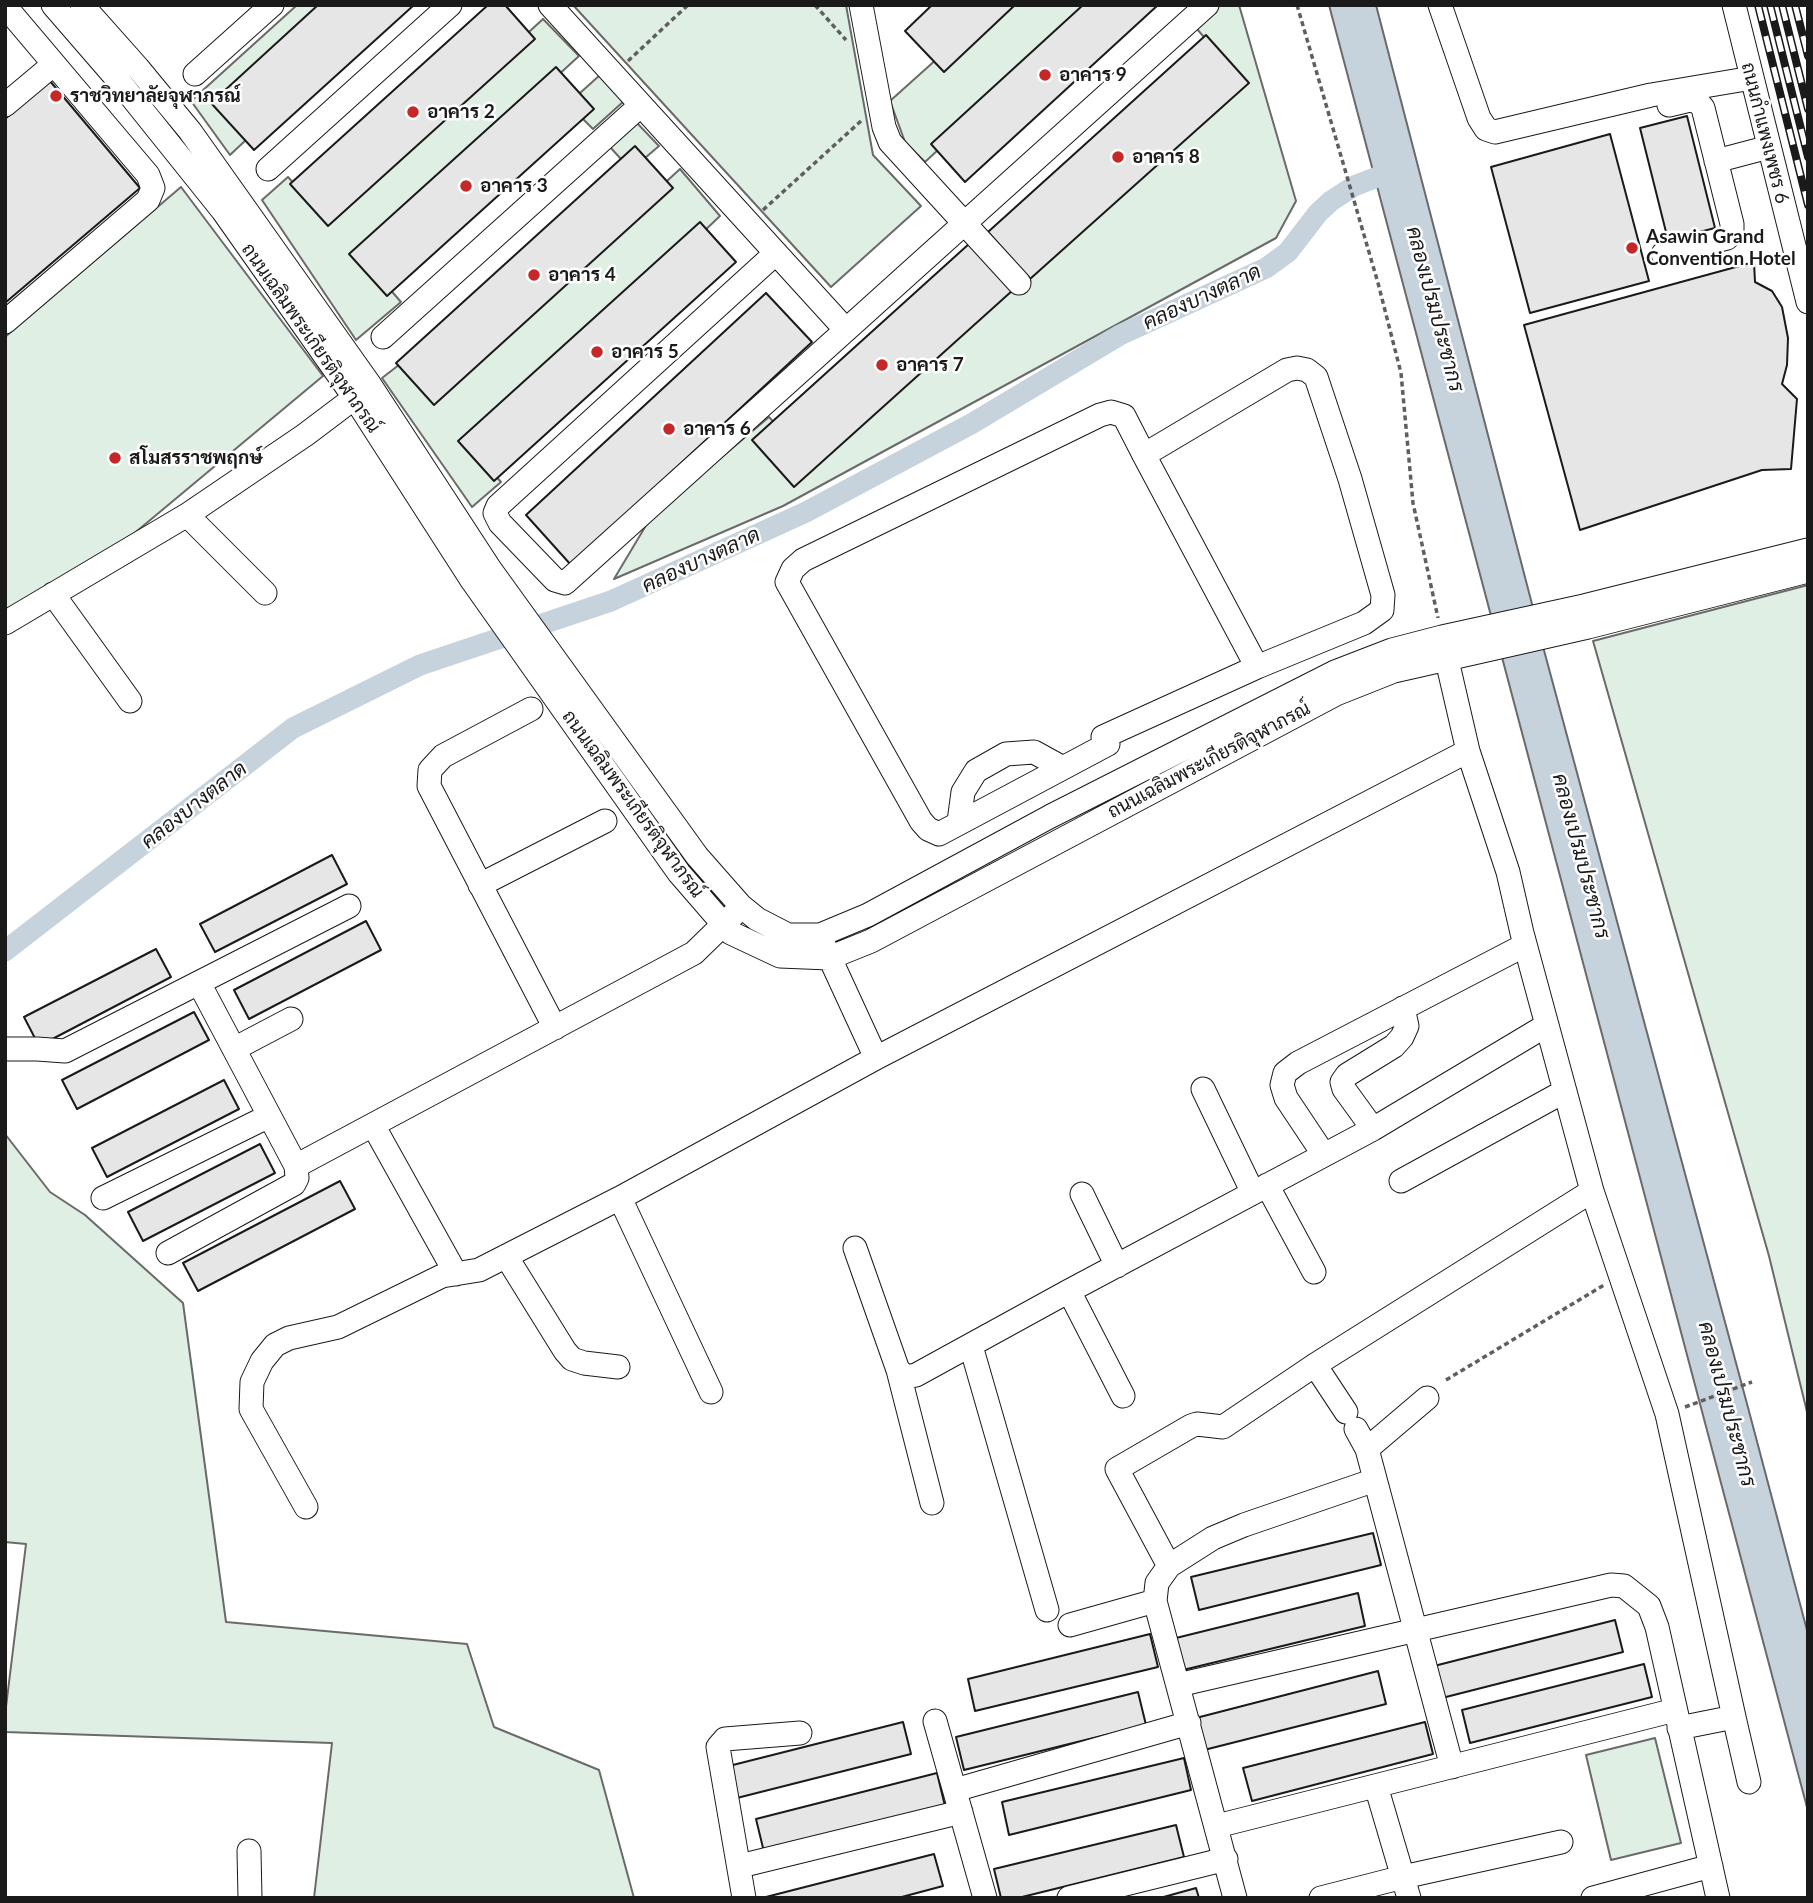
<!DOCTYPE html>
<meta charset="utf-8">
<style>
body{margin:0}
#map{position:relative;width:1813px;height:1903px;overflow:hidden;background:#fff;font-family:Lato,sans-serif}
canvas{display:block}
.frame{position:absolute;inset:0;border:7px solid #1a1a1a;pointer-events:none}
</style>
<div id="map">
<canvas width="1813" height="1903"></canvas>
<div class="frame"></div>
</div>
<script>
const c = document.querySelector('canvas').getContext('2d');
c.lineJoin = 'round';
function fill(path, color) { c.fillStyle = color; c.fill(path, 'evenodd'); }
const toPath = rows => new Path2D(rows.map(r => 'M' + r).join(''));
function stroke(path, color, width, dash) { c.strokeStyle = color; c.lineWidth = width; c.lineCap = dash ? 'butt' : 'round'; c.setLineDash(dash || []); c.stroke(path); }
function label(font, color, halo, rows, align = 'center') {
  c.font = font + ' Lato,Sarabun,sans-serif'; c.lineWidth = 5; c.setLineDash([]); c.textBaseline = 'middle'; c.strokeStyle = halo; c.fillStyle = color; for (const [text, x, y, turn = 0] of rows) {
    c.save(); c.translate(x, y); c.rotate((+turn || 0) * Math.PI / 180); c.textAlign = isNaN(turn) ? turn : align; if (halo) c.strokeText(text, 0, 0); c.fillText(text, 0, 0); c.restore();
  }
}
const green = toPath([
 [297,5,389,5,230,155,191,101,297,5],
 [573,5,846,5,873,155,921,206,831,287,573,5],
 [997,5,1094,5,925,162,905,142,890,101,997,5],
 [1220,5,1239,5,1296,201,1276,238,783,506,614,579,651,517,769,417,810,461,1240,79,1197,29,1220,5],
 [543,19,579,56,361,256,401,302,356,340,262,200,288,177,326,219,543,19],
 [600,75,624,101,593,129,583,119,580,93,600,75],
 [636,122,659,146,645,158,621,159,609,146,636,122],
 [680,169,720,216,473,450,501,482,472,507,382,378,404,361,435,394,680,169],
 [181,187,323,376,125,541,5,614,5,337,181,187],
 [1808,585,1808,1416,1769,1256,1593,641,1808,585],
 [5,1134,50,1192,85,1215,183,1303,226,1622,467,1644,494,1727,599,1770,634,1898,314,1898,332,1743,5,1732,5,1715,26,1544,5,1542,5,1134],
 [1655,1738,1681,1843,1611,1860,1586,1755,1655,1738]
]);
fill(green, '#e0efe3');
stroke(green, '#6a6a6a', 2);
const water = toPath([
 [1329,5,1376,5,1545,654,1746,1400,1808,1634,1808,1811,1329,5]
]);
fill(water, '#c6d2dc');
stroke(water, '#6a6a6a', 2);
stroke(toPath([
 [5,951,293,728,420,665,611,601,806,512,971,424,1120,335,1266,268,1288,252,1318,213,1331,201,1354,186,1398,169]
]), '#c6d2dc', 21);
const building = toPath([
 [318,5,414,5,254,150,211,103,318,5],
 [488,5,505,5,535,39,328,226,290,184,488,5],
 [932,5,1015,5,944,72,905,31,932,5],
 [1083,5,1158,5,965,182,931,144,1083,5],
 [1206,35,1249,83,1030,279,988,232,1206,35],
 [556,67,594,109,387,296,349,254,556,67],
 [50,81,140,188,5,303,5,119,50,81],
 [1687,116,1715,228,1668,240,1640,128,1687,116],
 [1610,134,1649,281,1530,313,1491,167,1610,134],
 [635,146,673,188,434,405,396,363,635,146],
 [700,222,736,262,494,481,458,441,700,222],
 [970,243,1013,290,794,487,752,440,970,243],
 [1754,262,1755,282,1772,291,1782,307,1788,338,1787,365,1782,384,1797,399,1791,469,1762,470,1580,530,1524,325,1754,262],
 [766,293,812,342,571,565,526,515,766,293],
 [332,855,347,884,215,952,200,924,332,855],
 [366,921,381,950,249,1019,234,990,366,921],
 [156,949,171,977,39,1046,24,1017,156,949],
 [194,1012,209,1040,77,1109,62,1080,194,1012],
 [224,1080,239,1109,107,1177,92,1148,224,1080],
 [260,1144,275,1173,143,1241,128,1212,260,1144],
 [340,1181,355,1209,198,1291,183,1263,340,1181],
 [1373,1533,1381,1565,1199,1610,1191,1577,1373,1533],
 [1358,1593,1365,1626,1183,1670,1176,1638,1358,1593],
 [1615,1620,1623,1652,1442,1698,1434,1666,1615,1620],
 [1150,1634,1158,1667,975,1711,968,1679,1150,1634],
 [1644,1664,1652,1697,1470,1743,1462,1710,1644,1664],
 [1378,1671,1386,1704,1204,1750,1196,1718,1378,1671],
 [1138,1692,1146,1725,964,1770,956,1737,1138,1692],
 [903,1722,911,1754,729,1800,721,1768,903,1722],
 [1425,1722,1433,1754,1252,1801,1243,1768,1425,1722],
 [1184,1758,1191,1790,1009,1835,1002,1802,1184,1758],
 [937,1773,945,1806,764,1852,756,1819,937,1773],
 [1176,1825,1184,1857,1018,1898,1001,1898,994,1869,1176,1825],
 [934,1854,943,1886,898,1898,762,1898,934,1854],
 [1196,1888,1199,1898,1160,1898,1196,1888]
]);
fill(building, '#e6e6e6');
stroke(building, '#1a1a1a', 2);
const minor = toPath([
 [53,5,118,80,223,211,354,397,471,579,679,873,731,933,780,956,829,958,871,941,1336,694,1394,671,1588,627,1808,571],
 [82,5,138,68,190,131,370,385,490,569,697,856,741,906,757,919,788,935,820,935,868,915,1051,816,1335,672,1392,650,1442,637,1584,606,1808,550],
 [550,5,846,330],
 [861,5,884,127,890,142,1019,283],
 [1440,5,1479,118,1486,129,1495,132,1651,95,1752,78],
 [1734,5,1808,302],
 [5,6,148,175,153,188,148,200,5,322],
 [195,74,272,5],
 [5,105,54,64],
 [1716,161,1769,147],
 [268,169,450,5],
 [776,253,498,506,495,513,500,523,555,580,565,583,1207,5],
 [1663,254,1727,238,1732,233,1732,224,1703,108,1698,102,1690,100,1669,105],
 [383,337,641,105],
 [1144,455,1287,370,1297,368,1307,370,1316,377,1350,479,1383,595,1382,610,1364,623,1257,667,1103,737,1108,744,939,834,928,829,921,821,787,582,793,569,803,560,1100,415,1111,412,1124,416,1144,455,1257,667],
 [187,515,265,593],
 [53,594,130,701],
 [5,623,187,515,305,435,366,389],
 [1443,643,1468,751,1508,872,1522,933,1592,1191,1667,1414,1734,1717,1679,1728],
 [531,709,443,756,430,770,429,786,555,1028],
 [959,822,963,792,976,771,1006,754,1034,752,1063,768],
 [480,885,605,821],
 [823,943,876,1058],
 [199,983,296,1166,694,953,734,914],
 [5,1049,37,1049,65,1051,349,906],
 [234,1049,291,1019],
 [1203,1089,1253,1193],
 [373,1125,456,1274],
 [1373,1129,1344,1089,1342,1082,1347,1075,1394,1046,1402,1037,1407,1026,1403,1008],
 [1324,1155,1286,1098,1282,1085,1285,1073,1298,1063,1525,945],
 [1401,1181,1565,1091],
 [1267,1185,1314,1272],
 [1082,1194,1117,1266],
 [103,1198,269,1116],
 [620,1198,711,1392],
 [855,1248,898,1370,906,1377,916,1375,1069,1291,1373,1129,1547,1025],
 [168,1253,294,1184,297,1178,296,1166],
 [506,1256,565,1351,572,1359,584,1363,618,1367],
 [1069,1291,1123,1396],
 [971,1346,1047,1610],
 [1315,1365,1346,1412],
 [898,1370,932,1503],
 [1356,1429,1367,1449,1452,1767],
 [1367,1449,1427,1398],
 [306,1507,251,1409,252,1382,262,1361,275,1345,289,1338,338,1327,442,1276,479,1270,620,1198,876,1058,1468,751],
 [1169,1566,1117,1469,1191,1426,1197,1424,1223,1427,1315,1365,1592,1191],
 [1070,1625,1155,1601],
 [1178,1685,1611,1585,1624,1586,1649,1606,1657,1627,1718,1898],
 [1734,1717,1749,1782],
 [935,1721,985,1898],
 [1376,1786,1409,1898],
 [955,1790,1189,1723],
 [1217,1826,1675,1710],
 [249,1851,250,1898],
 [740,1866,961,1812],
 [744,1898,718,1747,725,1739,800,1733],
 [1069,1898,1226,1859],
 [1235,1898,1155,1601,1157,1583,1169,1566,1213,1538,1244,1525,1375,1480],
 [1321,1898,1403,1877,1561,1842],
 [1593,1898,1711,1866]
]);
stroke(minor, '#1a1a1a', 25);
stroke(toPath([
 [815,5,846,40],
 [1297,5,1378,283,1401,373,1413,503,1438,618],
 [628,61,688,5],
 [763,210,861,121],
 [1446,1380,1604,1285],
 [1685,1407,1752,1382]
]), '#5f5f5f', 3.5, [5, 3.5]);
stroke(minor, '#fff', 23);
const rail = toPath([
 [1758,5,1808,205],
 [1770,5,1808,157],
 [1782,5,1808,109],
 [1795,5,1808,56]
]);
stroke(rail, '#1a1a1a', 8);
stroke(rail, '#fff', 5, [16]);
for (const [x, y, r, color] of [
 [1045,75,7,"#c62828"],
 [56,96,7,"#c62828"],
 [413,112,7,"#c62828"],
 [1118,157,7,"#c62828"],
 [466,186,7,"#c62828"],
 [1632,248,7,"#c62828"],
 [534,275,7,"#c62828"],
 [597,352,7,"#c62828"],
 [882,365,7,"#c62828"],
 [669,429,7,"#c62828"],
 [115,458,7,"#c62828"]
]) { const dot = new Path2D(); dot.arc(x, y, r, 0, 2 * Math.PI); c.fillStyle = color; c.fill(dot); stroke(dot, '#fff', 2.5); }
label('bold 19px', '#1a1a1a', '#fff', [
 ["อาคาร 9",1059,75],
 ["ราชวิทยาลัยจุฬาภรณ์",70,96],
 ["อาคาร 2",427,112],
 ["อาคาร 8",1132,157],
 ["อาคาร 3",480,186],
 ["Asawin Grand",1646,237],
 ["Convention Hotel",1646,259],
 ["อาคาร 4",548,275],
 ["อาคาร 5",611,352],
 ["อาคาร 7",896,365],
 ["อาคาร 6",683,429],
 ["สโมสรราชพฤกษ์",129,458]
], 'left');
label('19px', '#1a1a1a', '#fff', [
 ["ถนนกำแพงเพชร 6",1765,133,76],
 ["ถนนเฉลิมพระเกียรติจุฬาภรณ์",311,338,55],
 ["ถนนเฉลิมพระเกียรติจุฬาภรณ์",1209,760,-28],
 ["ถนนเฉลิมพระเกียรติจุฬาภรณ์",633,804,54]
]);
label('italic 21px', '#1a1a1a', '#fff', [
 ["คลองบางตลาด",1202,297,-25],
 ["คลองเปรมประชากร",1435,309,75],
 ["คลองบางตลาด",701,560,-25],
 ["คลองบางตลาด",194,805,-38],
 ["คลองเปรมประชากร",1581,856,75],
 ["คลองเปรมประชากร",1727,1404,75]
]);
</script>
